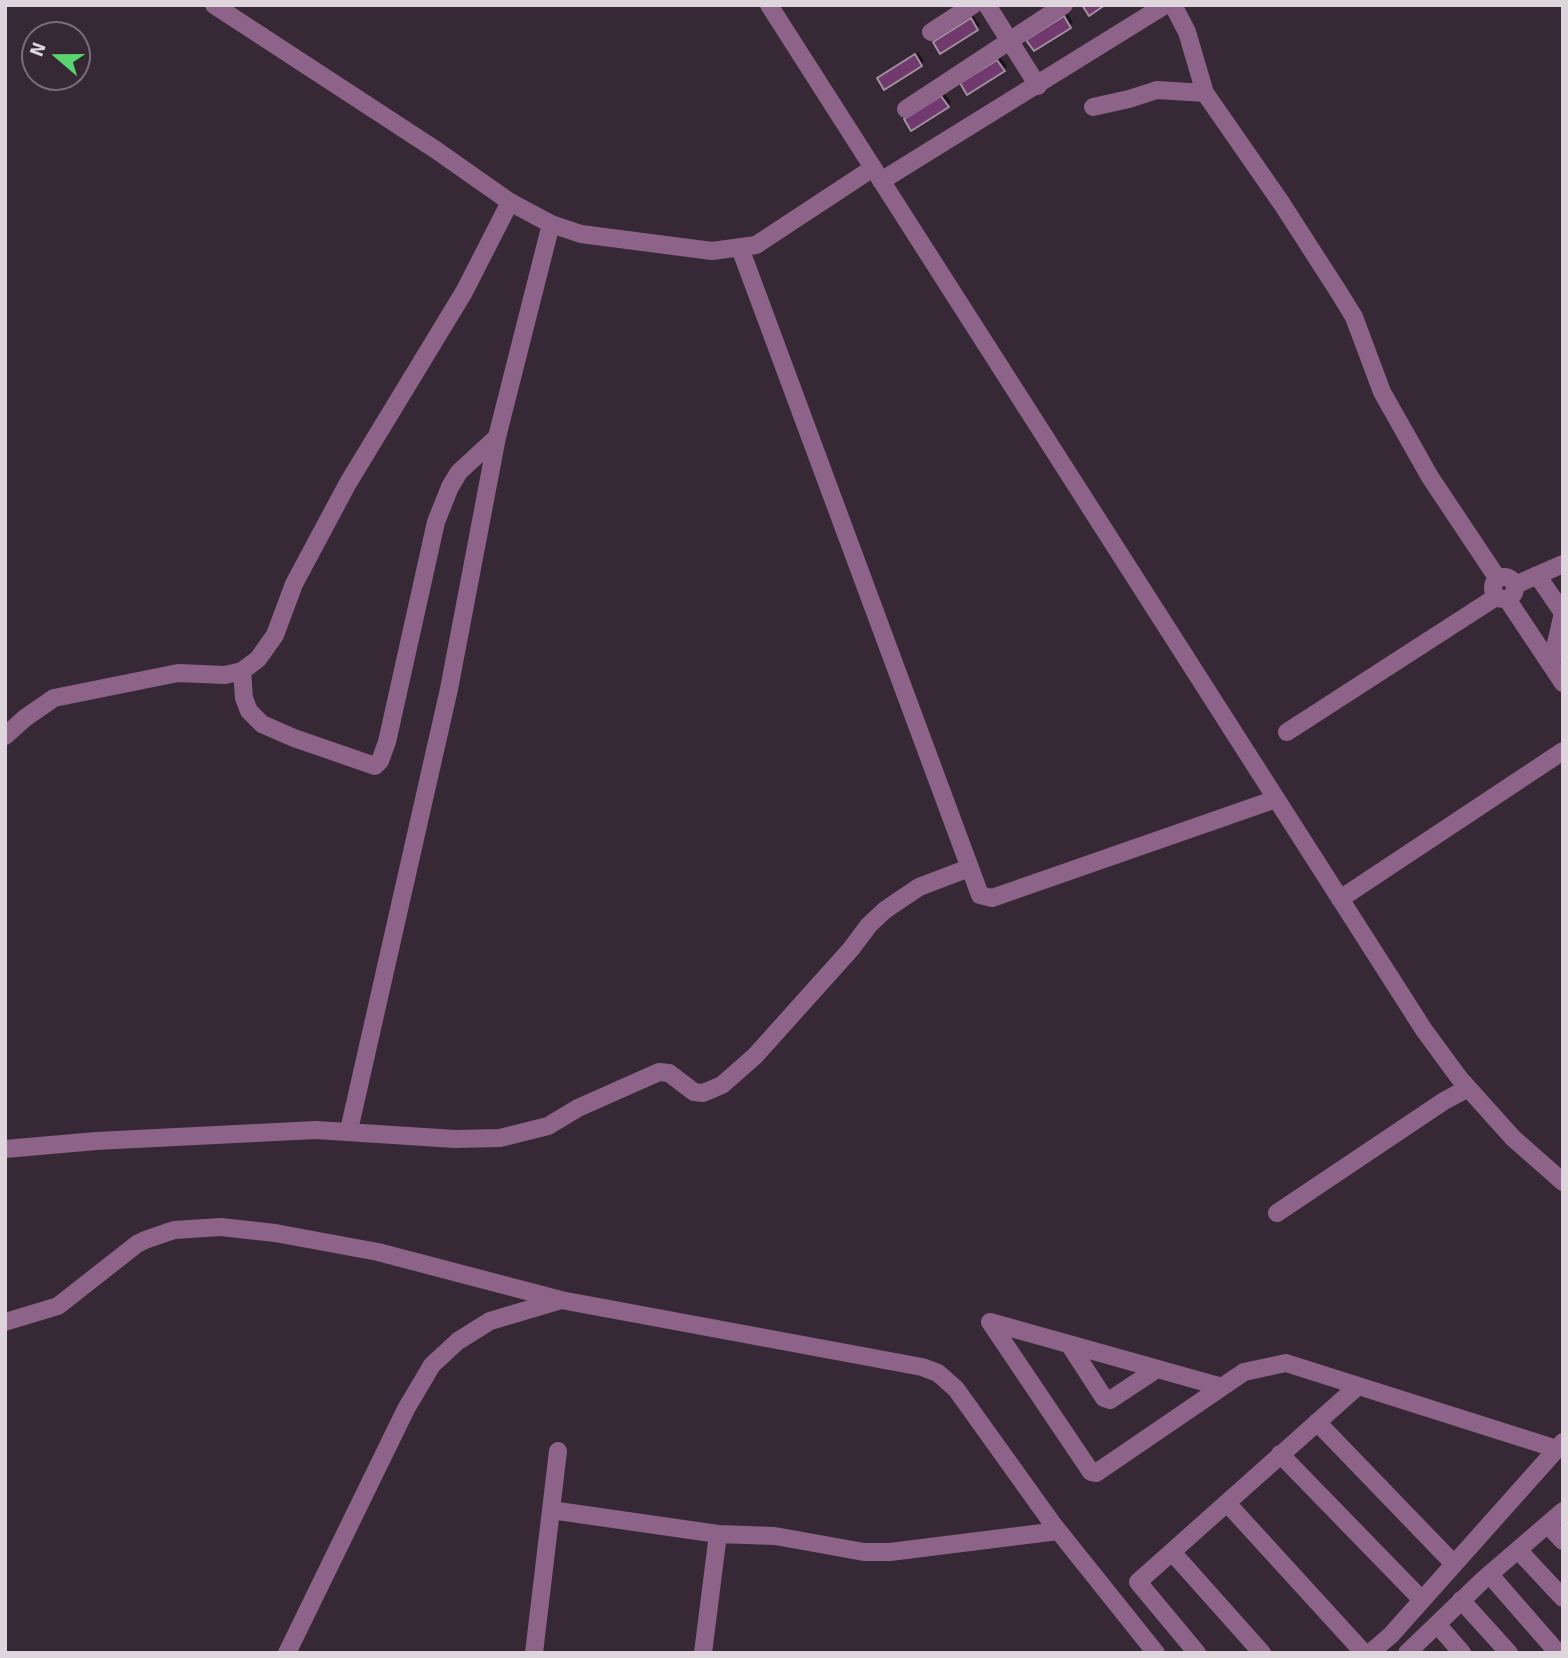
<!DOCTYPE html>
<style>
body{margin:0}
#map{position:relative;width:1568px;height:1658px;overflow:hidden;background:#362935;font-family:Signika,sans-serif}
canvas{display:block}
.frame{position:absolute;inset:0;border:7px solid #ded5dd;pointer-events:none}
.north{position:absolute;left:21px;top:21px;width:70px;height:70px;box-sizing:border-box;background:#362935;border:2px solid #796e78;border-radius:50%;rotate:290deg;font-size:19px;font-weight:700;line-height:28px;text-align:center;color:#ded5dd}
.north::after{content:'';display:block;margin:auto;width:24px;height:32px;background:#58d570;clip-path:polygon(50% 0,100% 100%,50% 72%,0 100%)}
</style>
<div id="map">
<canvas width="1568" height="1658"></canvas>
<div class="frame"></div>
<div class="north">N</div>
</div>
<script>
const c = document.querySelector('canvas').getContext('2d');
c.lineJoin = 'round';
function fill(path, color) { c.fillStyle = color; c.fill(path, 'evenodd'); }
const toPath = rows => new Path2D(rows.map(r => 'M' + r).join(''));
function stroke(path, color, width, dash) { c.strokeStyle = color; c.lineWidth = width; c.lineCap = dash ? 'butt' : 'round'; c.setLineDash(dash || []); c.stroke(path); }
fill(toPath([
 [1068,14,1073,23,1034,49,1032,37],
 [974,16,980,25,977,29,939,39],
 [918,52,924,61,921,64,883,75],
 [1001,58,1007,66,1004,70,965,80],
 [945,94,951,102,947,106,906,120]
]), '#0007');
const building = toPath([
 [1082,5,1105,5,1089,16,1082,5],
 [1064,16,1071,28,1034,51,1026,40,1064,16],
 [971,18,978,30,940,54,933,42,971,18],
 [915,54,922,66,884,90,877,78,915,54],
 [997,60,1005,71,967,95,960,83,997,60],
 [941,96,949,107,911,131,904,119,941,96]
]);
fill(building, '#72396e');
stroke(building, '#a2919f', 2);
stroke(toPath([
 [214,5,436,150,510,202,551,224,581,234,712,251,756,245,873,168],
 [769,5,1424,1030,1460,1079,1513,1138,1563,1182],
 [987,5,1038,86],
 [1173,5,1187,32,1205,93,1282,204,1338,291,1354,317,1382,392,1430,477,1498,579],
 [931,32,973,5],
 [1093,107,1129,99,1157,90,1205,93],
 [906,109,1064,5],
 [881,181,1165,5],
 [740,248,980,895,992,898,1276,799],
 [1537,575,1563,613],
 '1493 588a11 11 0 1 1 22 0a11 11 0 1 1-22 0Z',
 [1515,585,1563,564],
 [1507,599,1563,683],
 [1551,665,1563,613],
 [242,671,244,698,249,711,262,724,294,738,375,766,380,761,387,742,436,522,450,487,459,472,497,437,551,224],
 [1287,732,1496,597],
 [5,736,25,718,54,698,178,673,225,675,242,671,258,659,275,635,294,584,348,483,464,292,510,202],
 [1340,899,1563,751],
 [349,1130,449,689,497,437],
 [5,1149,96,1141,316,1130,455,1139,500,1138,548,1126,578,1108,659,1072,669,1073,694,1092,703,1093,722,1085,755,1056,851,949,869,925,885,910,919,887,969,868],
 [1277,1213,1444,1101,1468,1088],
 [5,1322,58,1306,137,1244,145,1240,174,1230,221,1227,275,1233,378,1252,561,1300],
 [990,1322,1091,1472,1096,1473,1244,1372,1286,1363,1557,1449],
 [990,1322,1222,1387],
 [1069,1344,1104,1398,1110,1400,1157,1369],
 [1317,1422,1454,1564],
 [1280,1454,1422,1600],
 [1227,1503,1364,1653],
 [551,1510,718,1534,775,1536,864,1552,890,1552,1058,1531],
 [1548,1525,1563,1541],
 [1519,1551,1563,1598],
 [1172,1552,1262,1653],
 [1490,1575,1558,1653],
 [1461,1600,1509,1653],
 [1437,1624,1462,1653],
 [287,1653,406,1409,432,1365,458,1341,490,1321,561,1300,922,1367,938,1373,956,1389,1052,1523,1156,1653],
 [534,1653,558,1451],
 [703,1653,718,1534],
 [1197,1653,1138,1582,1358,1386],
 [1370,1653,1391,1635,1563,1442],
 [1407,1653,1484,1579,1563,1511]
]), '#8d6389', 18);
</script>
